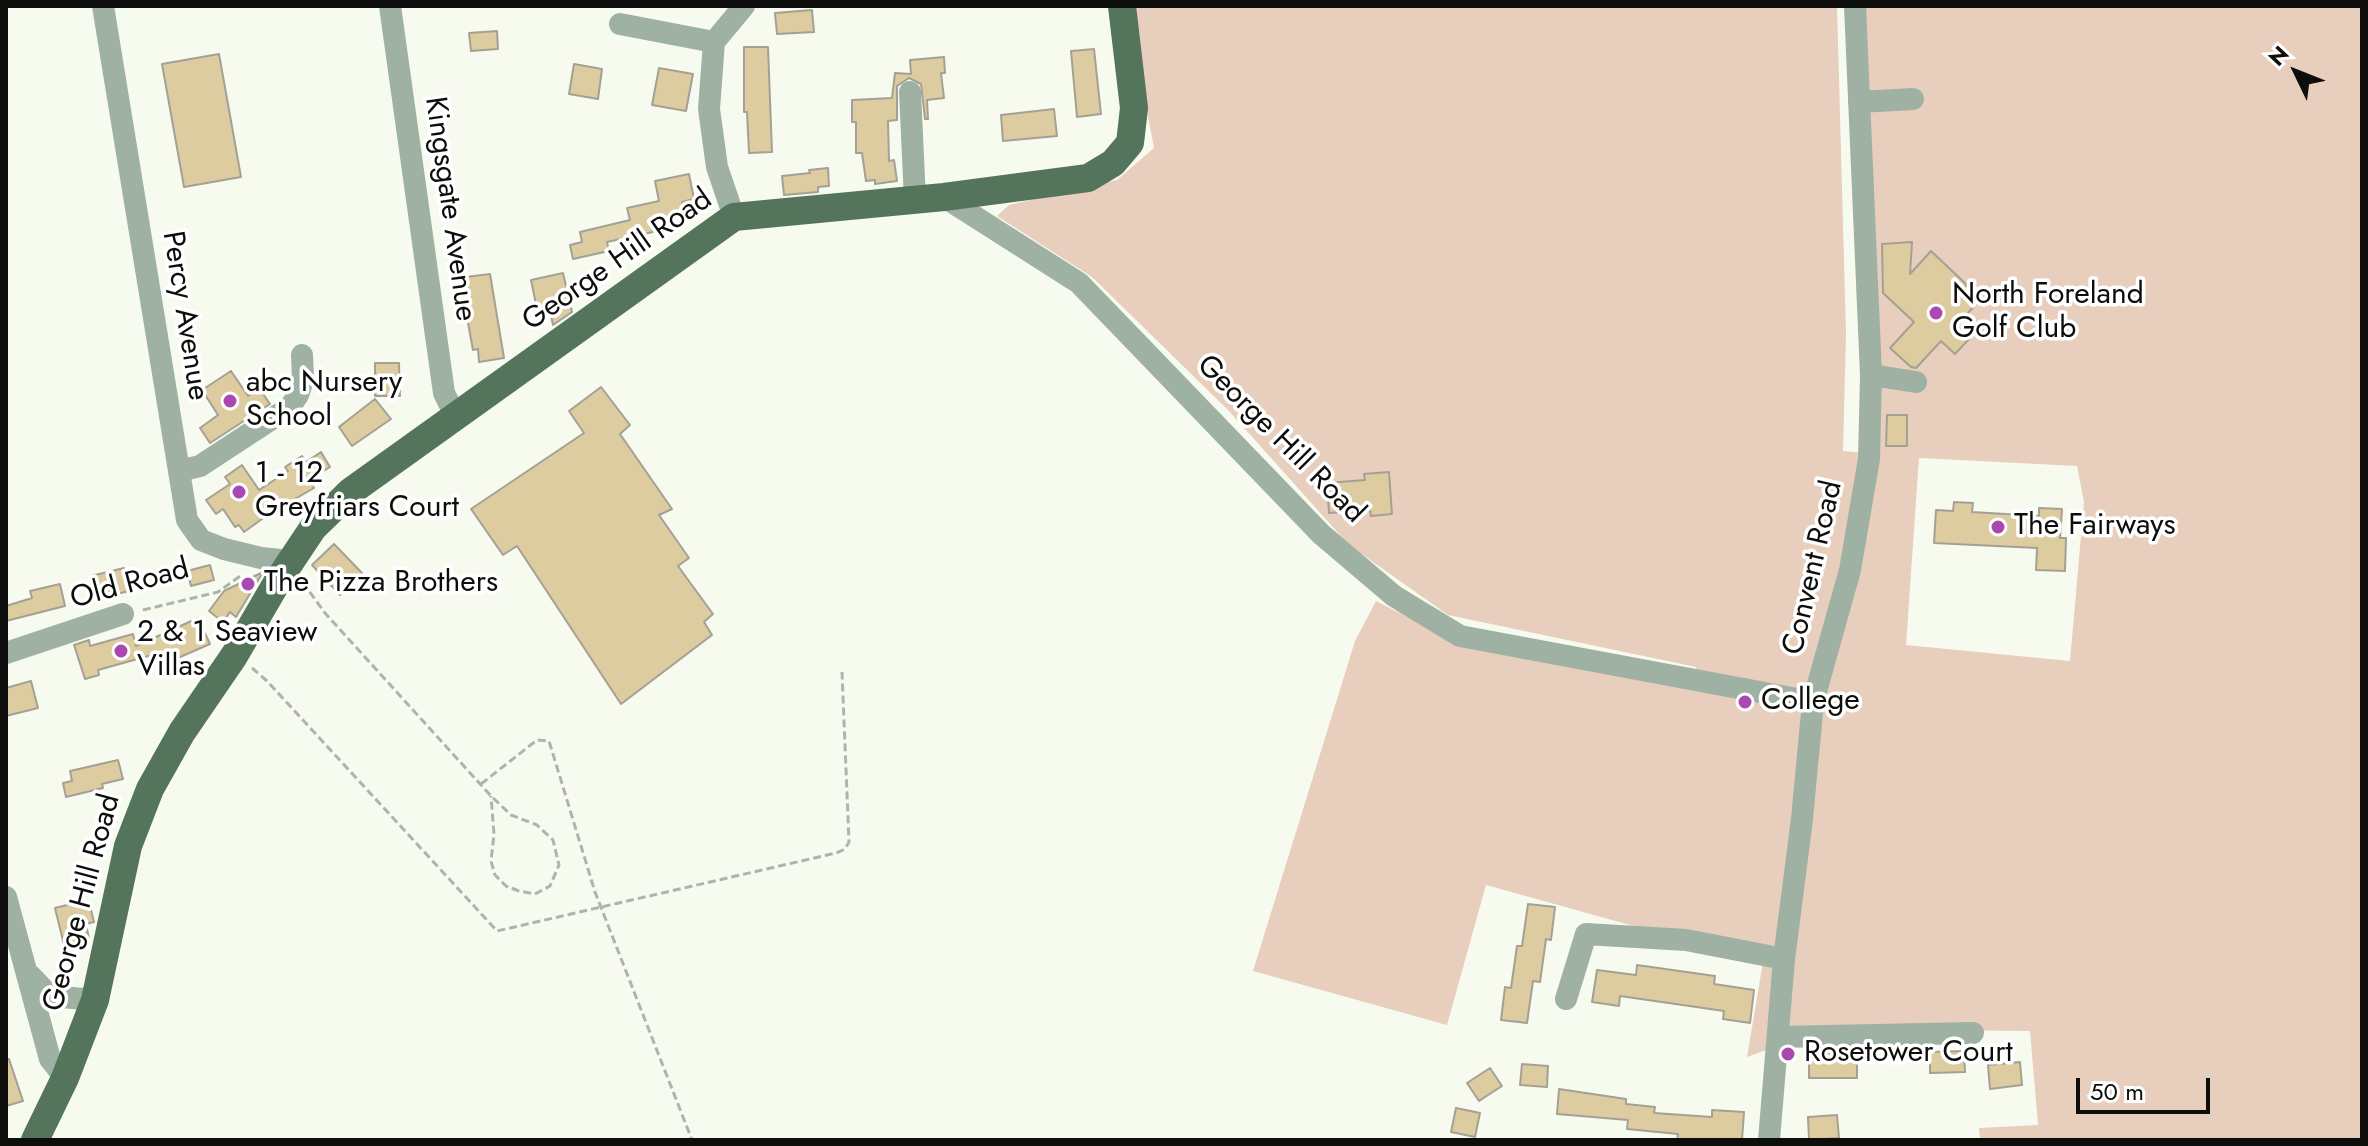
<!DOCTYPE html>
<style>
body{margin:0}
#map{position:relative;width:2368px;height:1146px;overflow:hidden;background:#f7fbef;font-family:Jost,sans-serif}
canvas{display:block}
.frame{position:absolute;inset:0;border:8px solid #0d0e0b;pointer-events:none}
.north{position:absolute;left:2256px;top:32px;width:80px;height:80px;-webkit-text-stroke:6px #fff;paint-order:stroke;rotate:313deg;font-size:22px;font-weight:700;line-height:32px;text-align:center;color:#0d0e0b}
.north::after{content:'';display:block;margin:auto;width:28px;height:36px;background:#0d0e0b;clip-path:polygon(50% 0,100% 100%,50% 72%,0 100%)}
.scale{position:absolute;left:2076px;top:1078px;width:134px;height:36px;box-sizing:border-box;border:4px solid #0d0e0b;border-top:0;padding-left:10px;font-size:24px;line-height:28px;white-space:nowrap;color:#0d0e0b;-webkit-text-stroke:6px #fff;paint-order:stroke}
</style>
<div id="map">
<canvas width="2368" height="1146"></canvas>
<div class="frame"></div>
<div class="north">N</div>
<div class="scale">50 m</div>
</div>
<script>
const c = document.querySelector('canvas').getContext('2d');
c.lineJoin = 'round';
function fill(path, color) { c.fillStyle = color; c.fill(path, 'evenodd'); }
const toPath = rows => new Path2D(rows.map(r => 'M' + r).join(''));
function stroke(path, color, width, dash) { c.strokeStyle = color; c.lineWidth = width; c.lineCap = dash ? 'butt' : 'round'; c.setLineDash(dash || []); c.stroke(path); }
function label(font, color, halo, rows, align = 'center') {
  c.font = font + ' Jost,sans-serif'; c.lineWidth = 7; c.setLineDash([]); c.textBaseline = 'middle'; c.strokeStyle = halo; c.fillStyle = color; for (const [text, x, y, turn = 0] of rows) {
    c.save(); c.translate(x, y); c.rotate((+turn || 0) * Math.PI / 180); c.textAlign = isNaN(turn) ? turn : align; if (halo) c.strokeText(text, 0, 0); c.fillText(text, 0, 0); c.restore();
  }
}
fill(toPath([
 [1127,6,1837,6,1846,334,1843,451,1876,454,1857,6,2362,6,2362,1140,1980,1140,1979,1128,2038,1125,2030,1031,1825,1029,1747,1057,1763,962,1486,885,1447,1025,1253,971,1355,641,1376,601,1465,646,1698,690,1696,667,1448,615,1349,545,1228,410,1092,277,997,216,1009,205,1117,180,1154,148],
 [1919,458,2077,466,2084,502,2070,661,1906,645],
 [1389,472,1392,514,1371,516,1370,510,1330,513,1327,483,1365,480,1365,474]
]), '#e8cebc');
const building = toPath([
 [812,10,814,32,777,34,775,13,812,10],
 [497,31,498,49,471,51,469,33,497,31],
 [744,47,768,47,772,152,749,153,747,112,744,112,744,47],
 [1094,49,1101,114,1077,117,1071,51,1094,49],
 [219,54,241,177,184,187,162,64,219,54],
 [944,57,945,73,941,73,944,98,927,100,928,119,925,119,921,84,909,78,897,86,897,120,888,121,889,161,894,160,897,181,875,184,875,180,866,181,862,153,856,153,856,122,852,122,852,100,892,98,895,73,911,74,910,60,944,57],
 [574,64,602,69,598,99,569,94,574,64],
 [659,68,693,74,686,111,652,105,659,68],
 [1054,109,1057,136,1003,141,1001,115,1054,109],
 [828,168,829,186,818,187,818,192,784,195,782,176,810,173,809,170,828,168],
 [689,174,694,199,682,202,685,215,651,222,653,232,607,242,609,251,573,259,570,245,582,242,580,232,630,220,627,208,659,201,655,181,689,174],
 [1912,242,1910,274,1931,251,1967,285,1962,290,1977,303,1956,326,1970,338,1955,354,1941,341,1916,368,1911,367,1890,348,1914,322,1883,293,1882,244,1912,242],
 [563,273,572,312,553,325,549,306,537,309,531,280,563,273],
 [490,274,504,358,479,362,478,349,473,350,462,290,468,289,466,277,490,274],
 [375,363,399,363,400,396,375,396,375,363],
 [231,371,248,396,259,388,270,404,210,443,200,428,218,415,202,390,231,371],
 [601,387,630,425,620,434,672,509,659,515,689,558,678,566,713,614,704,622,712,635,621,704,517,546,503,555,471,509,584,433,569,411,601,387],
 [375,399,391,419,352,446,339,427,375,399],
 [1887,415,1907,415,1907,446,1886,446,1887,415],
 [321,452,330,467,309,480,314,488,269,514,244,532,239,525,235,527,223,509,216,514,206,500,230,484,225,477,242,465,259,490,288,471,285,467,302,456,306,462,321,452],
 [1389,472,1392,514,1371,516,1370,510,1329,513,1327,483,1365,480,1364,474,1389,472],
 [1954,502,1973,503,1972,512,2039,516,2039,508,2062,509,2060,538,2066,538,2065,571,2036,570,2037,548,1934,543,1936,510,1953,511,1954,502],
 [334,544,362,573,340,595,312,565,334,544],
 [210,565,214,580,191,586,187,571,210,565],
 [124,568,129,591,97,599,91,576,124,568],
 [263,572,236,617,230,612,223,622,209,611,224,591,263,572],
 [60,584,65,606,6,621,6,606,32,598,30,591,60,584],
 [198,618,210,644,164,664,159,653,98,670,99,675,85,679,74,645,89,640,90,646,133,634,136,646,198,618],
 [31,681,38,708,6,716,6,688,31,681],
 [118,760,123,779,102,784,103,788,66,797,63,783,72,781,70,771,118,760],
 [79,902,80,908,90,906,94,922,86,924,89,939,64,945,55,908,79,902],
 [1528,904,1555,907,1551,940,1546,939,1540,982,1533,981,1527,1023,1501,1020,1505,987,1511,988,1517,946,1522,946,1528,904],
 [1637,965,1715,976,1714,984,1754,990,1750,1023,1723,1019,1724,1011,1620,996,1619,1006,1592,1002,1597,970,1636,975,1637,965],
 [1964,1051,1965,1072,1930,1073,1930,1052,1964,1051],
 [1809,1053,1857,1053,1857,1078,1809,1078,1809,1053],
 [6,1059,9,1059,23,1101,6,1106,6,1059],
 [2020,1062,2022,1085,1990,1089,1988,1065,2020,1062],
 [1522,1064,1548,1066,1547,1087,1520,1085,1522,1064],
 [1490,1068,1502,1086,1479,1101,1467,1083,1490,1068],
 [1559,1089,1626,1099,1626,1104,1655,1107,1654,1113,1712,1117,1712,1110,1744,1112,1742,1140,1677,1140,1678,1134,1627,1129,1628,1120,1557,1114,1559,1089],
 [1456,1108,1480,1113,1475,1137,1451,1132,1456,1108],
 [1837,1115,1839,1138,1809,1140,1808,1117,1837,1115]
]);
fill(building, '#ddcc9f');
stroke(building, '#a4a095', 2);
stroke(toPath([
 [300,585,309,591,325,613,491,796,511,815,537,825,553,840,559,865,550,886,535,894,519,891,506,886,495,875,491,861,494,834,491,796],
 [143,610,218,592,243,574],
 [252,668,267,681,497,931,836,853,845,849,849,842,842,672],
 [481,784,537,740,549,741,595,892,692,1140]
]), '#b0b3aa', 3, [8, 4]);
stroke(toPath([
 [103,6,187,520,201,540,224,549,261,558,290,561],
 [390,6,444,393,456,417],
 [620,24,714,42],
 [910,92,915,200],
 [1859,102,1913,99],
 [944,197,1079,283,1321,534,1394,596,1460,636,1813,702],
 [734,217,717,167,709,109,714,42,744,6],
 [1871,375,1916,382],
 [179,471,200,466,290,407,298,395,303,380,302,355],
 [6,653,123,614],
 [6,897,50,1059,65,1078],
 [31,976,50,996,95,1000],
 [1566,999,1586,934,1686,940,1784,959],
 [1779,1037,1973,1033],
 [1769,1140,1784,959,1802,819,1813,702,1850,570,1869,459,1871,375,1855,6]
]), '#9fb1a3', 22);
stroke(toPath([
 [35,1140,65,1078,95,1000,128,846,150,789,182,732,234,656,279,579,313,528,350,492,734,217,944,197,1088,178,1113,163,1130,143,1134,108,1122,6]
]), '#54745c', 28);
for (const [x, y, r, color] of [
 [1936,313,8,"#a948b0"],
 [230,401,8,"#a948b0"],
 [239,492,8,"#a948b0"],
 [1998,527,8,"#a948b0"],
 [248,584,8,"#a948b0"],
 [121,651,8,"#a948b0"],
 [1745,702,8,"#a948b0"],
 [1788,1054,8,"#a948b0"]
]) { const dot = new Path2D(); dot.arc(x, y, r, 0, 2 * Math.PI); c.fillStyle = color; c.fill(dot); stroke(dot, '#fff', 3); }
label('30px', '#0d0e0b', '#fff', [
 ["Kingsgate Avenue",449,209,82],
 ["George Hill Road",618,261,-35],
 ["Percy Avenue",184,316,81],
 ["George Hill Road",1280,440,45],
 ["Convent Road",1814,568,-77],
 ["Old Road",130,585,-15],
 ["George Hill Road",83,903,-75]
]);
label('30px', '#0d0e0b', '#fff', [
 ["North Foreland",1952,296],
 ["Golf Club",1952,330],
 ["abc Nursery",246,384],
 ["School",246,418],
 ["1 - 12",255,475],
 ["Greyfriars Court",255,509],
 ["The Fairways",2014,527],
 ["The Pizza Brothers",264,584],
 ["2 & 1 Seaview",137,634],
 ["Villas",137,668],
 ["College",1761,702],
 ["Rosetower Court",1804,1054]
], 'left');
</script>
